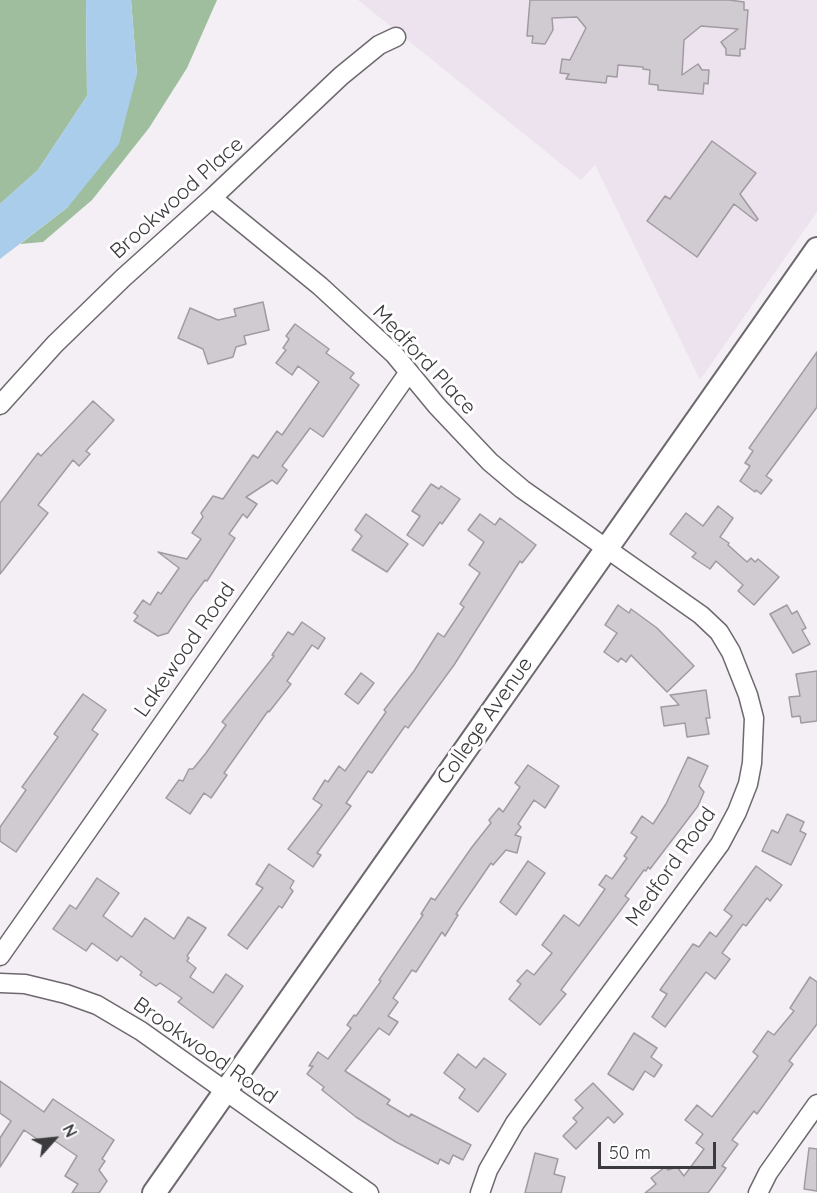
<!DOCTYPE html>
<style>
body{margin:0}
#map{position:relative;width:817px;height:1193px;overflow:hidden;background:#f4eff5;font-family:Quicksand,sans-serif}
canvas{display:block}
.north{position:absolute;left:24px;top:1109px;width:60px;height:60px;-webkit-text-stroke:4px #fffeff;paint-order:stroke;rotate:63deg;font-size:16px;font-weight:700;line-height:24px;text-align:center;color:#3b3a3c}
.north::after{content:'';display:block;margin:auto;width:21px;height:27px;background:#3b3a3c;clip-path:polygon(50% 0,100% 100%,50% 72%,0 100%)}
.scale{position:absolute;left:598px;top:1142px;width:118px;height:27px;box-sizing:border-box;border:3px solid #3b3a3c;border-top:0;padding-left:8px;font-size:18px;line-height:21px;white-space:nowrap;color:#3b3a3c;-webkit-text-stroke:4px #fffeff;paint-order:stroke}
</style>
<div id="map">
<canvas width="817" height="1193"></canvas>
<div class="north">N</div>
<div class="scale">50 m</div>
</div>
<script>
const c = document.querySelector('canvas').getContext('2d');
c.lineJoin = 'round';
function fill(path, color) { c.fillStyle = color; c.fill(path, 'evenodd'); }
const toPath = rows => new Path2D(rows.map(r => 'M' + r).join(''));
function stroke(path, color, width, dash) { c.strokeStyle = color; c.lineWidth = width; c.lineCap = dash ? 'butt' : 'round'; c.setLineDash(dash || []); c.stroke(path); }
function label(font, color, halo, rows, align = 'center') {
  c.font = font + ' Quicksand,sans-serif'; c.lineWidth = 6; c.setLineDash([]); c.textBaseline = 'middle'; c.strokeStyle = halo; c.fillStyle = color; for (const [text, x, y, turn = 0] of rows) {
    c.save(); c.translate(x, y); c.rotate((+turn || 0) * Math.PI / 180); c.textAlign = isNaN(turn) ? turn : align; if (halo) c.strokeText(text, 0, 0); c.fillText(text, 0, 0); c.restore();
  }
}
fill(toPath([
 [358,0,817,0,817,212,700,380,595,165,581,180]
]), '#ede3ef');
fill(toPath([
 [0,0,86,0,87,96,38,170,0,204],
 [131,0,217,0,187,68,149,128,92,200,43,242,20,244,68,207,137,74]
]), '#9ebe9e');
fill(toPath([
 [86,0,131,0,137,74,119,144,68,207,0,259,0,204,38,170,87,96]
]), '#a9cdeb');
const building = toPath([
 [530,0,729,0,744,2,744,10,748,10,745,49,740,49,740,56,726,55,726,49,721,42,738,29,701,26,684,40,682,75,698,64,702,70,709,70,708,84,704,83,703,94,658,90,658,85,649,84,650,70,643,69,643,67,618,65,617,77,607,76,606,83,566,79,569,74,560,73,562,59,570,60,586,28,577,17,552,18,553,30,545,44,532,43,533,36,527,36,530,0],
 [712,141,756,173,740,194,758,219,756,221,734,204,697,257,647,221,665,196,670,199,712,141],
 [263,302,269,330,244,336,246,344,236,347,233,357,208,364,203,349,178,338,190,308,218,320,236,316,234,309,263,302],
 [295,324,329,349,326,353,354,373,350,378,359,385,323,437,310,428,282,466,287,470,277,484,272,480,246,497,257,504,247,518,243,514,229,534,235,538,207,581,205,580,191,599,168,633,158,636,134,621,138,616,134,613,143,600,150,605,158,592,161,594,179,568,158,552,187,559,201,539,192,533,203,517,201,513,213,496,223,499,253,455,258,458,277,431,282,435,319,382,298,366,292,375,276,363,286,350,283,348,289,339,286,336,295,324],
 [817,352,817,407,766,476,772,480,761,494,756,490,755,492,740,481,750,466,745,463,753,451,749,448,817,352],
 [93,401,114,420,86,451,90,454,79,466,73,460,38,505,48,513,0,574,0,503,38,453,41,456,93,401],
 [431,484,439,489,441,486,460,499,442,524,440,522,423,546,407,535,420,516,412,511,431,484],
 [718,506,733,518,720,537,729,543,728,545,747,562,751,558,755,562,758,559,779,577,754,605,738,591,743,585,716,561,710,569,692,557,696,553,670,534,686,513,703,526,718,506],
 [366,514,408,544,387,572,352,550,362,536,355,530,366,514],
 [480,514,495,525,500,518,536,545,522,563,520,561,454,665,408,728,405,726,372,773,368,771,346,803,351,806,317,853,321,855,313,867,288,849,322,805,313,799,325,780,328,782,339,766,345,771,386,712,384,710,414,671,438,633,444,637,464,607,460,604,480,573,469,565,484,542,468,530,480,514],
 [618,605,629,613,631,609,657,628,694,666,667,692,631,655,626,662,621,658,618,662,604,652,617,633,605,625,618,605],
 [787,605,792,614,797,611,806,628,802,630,810,644,793,653,770,614,787,605],
 [302,622,325,638,318,649,312,645,287,681,291,684,269,712,268,711,224,773,227,775,211,798,204,793,190,814,166,798,179,780,183,781,189,769,193,769,206,753,226,725,222,722,274,656,272,655,288,632,293,635,302,622],
 [817,671,817,721,801,723,800,716,792,717,789,697,800,696,796,674,817,671],
 [361,673,374,683,358,704,345,694,361,673],
 [706,690,710,718,706,718,709,734,687,737,685,723,664,726,661,707,679,705,670,695,706,690],
 [83,694,106,710,92,730,98,734,16,852,0,841,0,827,26,790,22,787,58,737,54,734,83,694],
 [688,757,708,766,699,786,704,792,698,806,650,869,648,867,646,871,644,870,625,896,629,899,561,990,566,994,540,1025,509,999,521,984,517,981,527,970,534,975,552,953,542,945,564,915,579,926,605,889,599,885,606,875,612,879,627,858,624,856,637,837,631,833,642,816,653,824,666,804,688,757],
 [528,765,559,786,545,808,534,800,518,824,521,827,515,835,521,837,517,853,506,850,493,865,491,863,456,914,458,915,445,936,442,932,416,972,412,970,393,998,398,1002,388,1016,398,1022,389,1035,379,1028,345,1071,390,1100,387,1104,409,1117,411,1114,471,1145,463,1160,453,1155,449,1164,440,1159,438,1164,396,1142,356,1117,322,1090,324,1087,307,1074,313,1066,309,1066,318,1052,328,1059,351,1028,347,1025,354,1015,356,1016,381,981,379,980,423,915,421,914,431,898,435,900,472,847,491,823,489,820,499,808,503,812,520,787,515,783,528,765],
 [787,814,804,822,800,831,806,834,791,865,762,851,772,830,778,833,787,814],
 [528,861,545,873,516,915,500,902,528,861],
 [269,864,294,881,290,888,293,891,282,908,279,906,247,949,228,935,263,888,256,884,269,864],
 [756,866,782,885,770,901,767,898,746,926,743,924,722,953,730,959,715,979,706,972,665,1027,652,1017,667,994,660,990,693,944,699,947,710,932,716,937,732,916,724,910,756,866],
 [97,878,119,893,103,916,132,937,145,918,174,939,188,917,206,928,187,956,189,958,187,961,196,968,190,977,213,993,226,974,243,986,213,1028,178,1002,182,998,160,983,156,986,140,975,142,972,121,956,117,961,92,943,86,951,53,929,70,905,76,909,97,878],
 [810,977,817,982,817,1024,789,1061,793,1064,778,1085,757,1114,754,1111,732,1140,738,1144,722,1166,726,1168,708,1193,645,1193,656,1184,651,1178,665,1167,668,1170,677,1167,684,1176,704,1149,696,1143,703,1134,685,1120,697,1105,712,1117,758,1056,753,1052,768,1031,774,1035,794,1011,790,1008,810,977],
 [634,1033,657,1048,651,1057,662,1065,654,1077,645,1071,633,1090,608,1074,634,1033],
 [458,1054,476,1068,484,1058,506,1074,478,1112,459,1098,465,1089,444,1073,458,1054],
 [0,1081,44,1112,53,1099,114,1140,102,1159,105,1161,99,1170,107,1181,99,1193,72,1193,78,1184,65,1176,77,1156,52,1139,47,1146,24,1130,0,1167,0,1138,11,1121,0,1113,0,1081],
 [593,1083,623,1114,614,1123,608,1117,576,1149,563,1136,577,1122,573,1118,583,1108,575,1100,593,1083],
 [809,1148,817,1149,817,1191,804,1189,809,1148],
 [535,1153,558,1159,554,1174,565,1177,561,1193,525,1193,535,1153]
]);
fill(building, '#d0cbd0');
stroke(building, '#a09ba1', 1.5);
const minor = toPath([
 [212,198,320,286,394,354,437,406,490,462,522,489,701,615,719,632,731,652,748,695,754,718,752,763,748,784,737,812,720,844,515,1123,488,1170,480,1193],
 [0,405,55,344,123,278,212,198,341,76,379,45,396,37],
 [0,956,409,372],
 [0,983,25,984,66,994,97,1005,141,1031,369,1193],
 [758,1193,768,1173,817,1104]
]);
const major = toPath([
 [154,1193,817,249]
]);
stroke(minor, '#6d696e', 21);
stroke(major, '#6d696e', 26);
stroke(minor, '#fff', 18);
stroke(major, '#fff', 22);
label('21px', '#3b3a3c', '#fffeff', [
 ["Brookwood Place",177,198,-42],
 ["Medford Place",424,360,47],
 ["Lakewood Road",185,650,-55],
 ["College Avenue",485,721,-55],
 ["Medford Road",671,867,-55],
 ["Brookwood Road",205,1051,35]
]);
</script>
